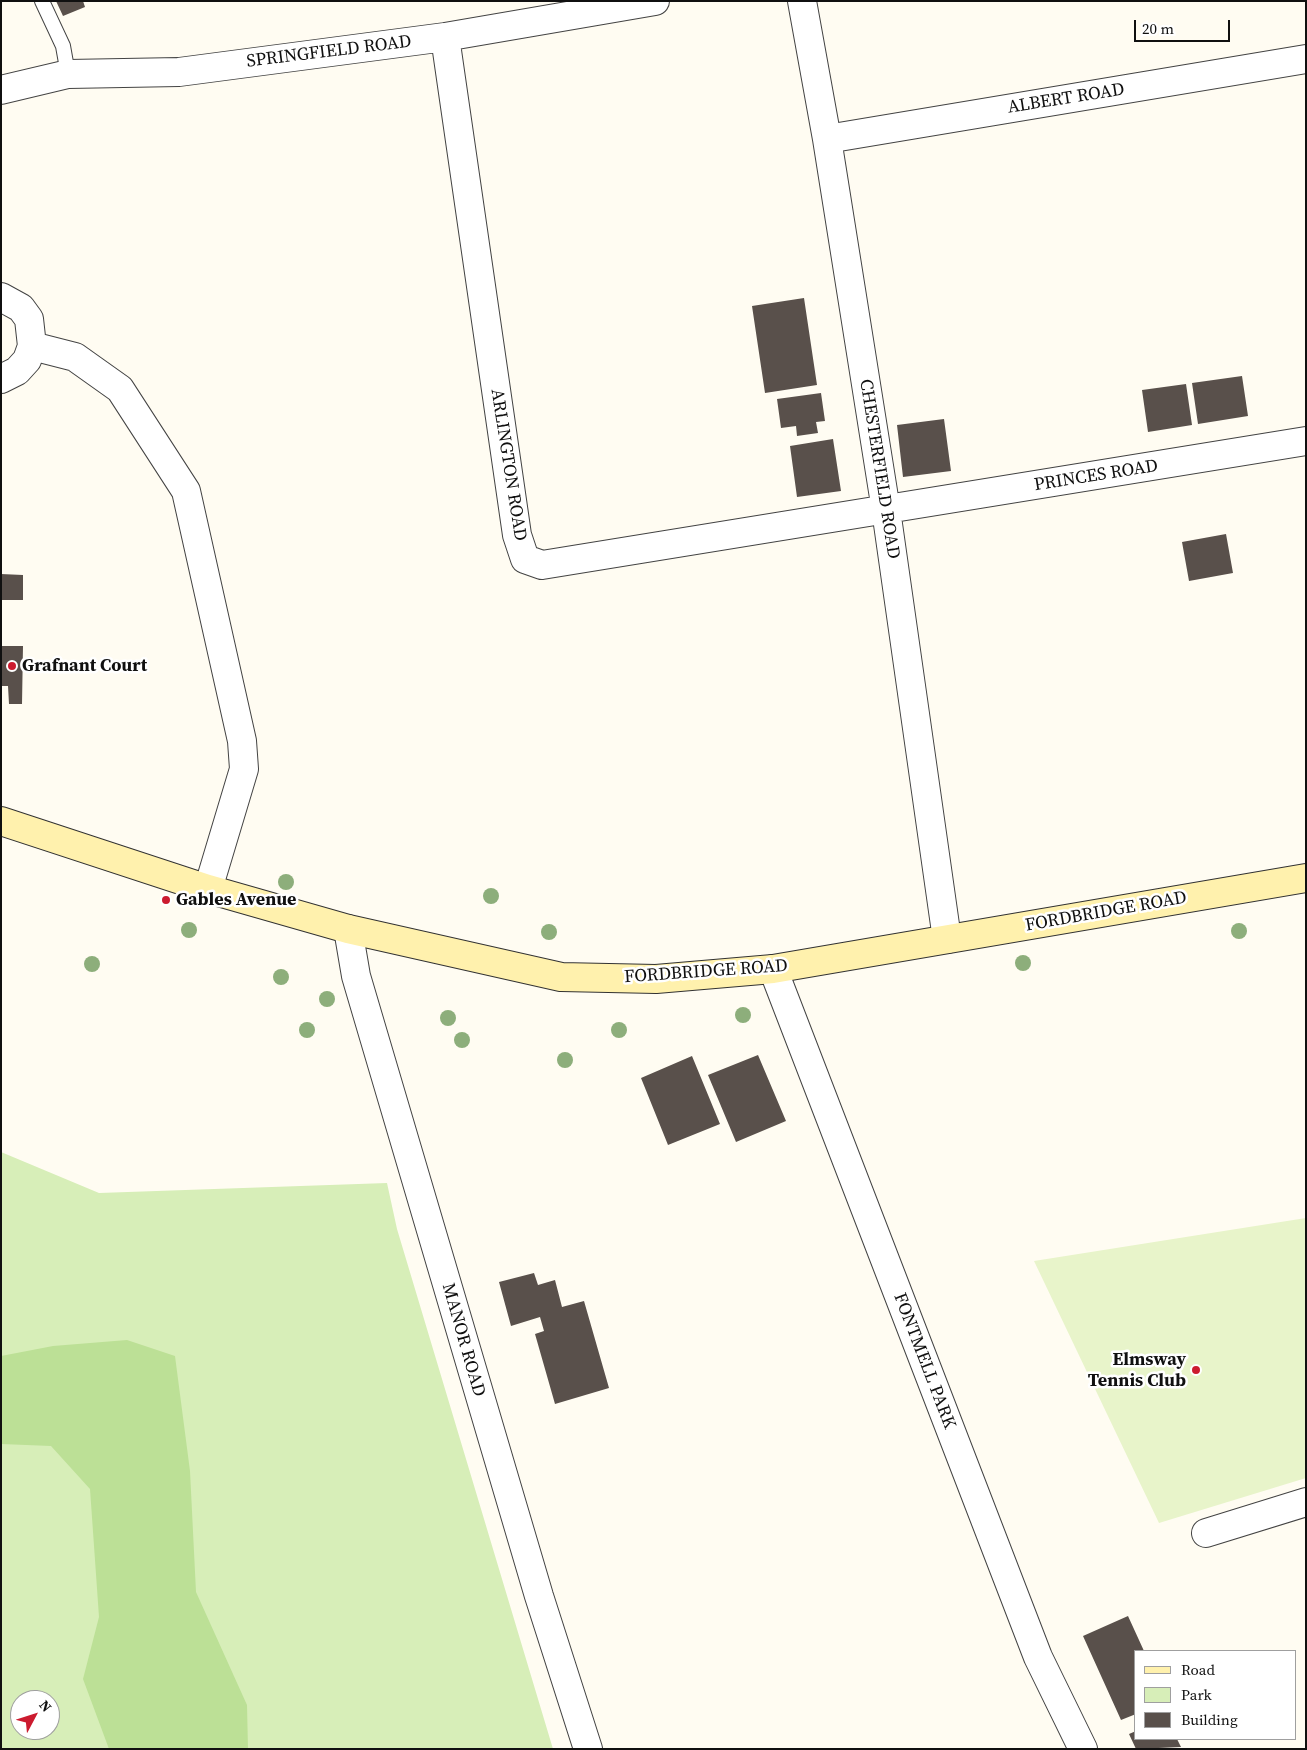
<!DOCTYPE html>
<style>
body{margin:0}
#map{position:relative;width:1307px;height:1750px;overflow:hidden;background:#fffcf2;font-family:"Source Serif 4",serif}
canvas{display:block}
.frame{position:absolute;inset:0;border:2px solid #101010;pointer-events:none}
.legend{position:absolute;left:1134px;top:1650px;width:162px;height:90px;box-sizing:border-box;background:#fff;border:1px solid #9f9f9f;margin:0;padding:6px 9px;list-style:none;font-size:15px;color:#101010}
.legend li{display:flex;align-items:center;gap:10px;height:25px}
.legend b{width:25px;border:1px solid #9f9f9f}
.north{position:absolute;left:10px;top:1690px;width:50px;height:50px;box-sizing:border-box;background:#fff;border:1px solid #9f9f9f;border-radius:50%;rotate:50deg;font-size:14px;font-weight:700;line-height:20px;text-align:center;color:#101010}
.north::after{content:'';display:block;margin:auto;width:18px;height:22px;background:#cc1b2f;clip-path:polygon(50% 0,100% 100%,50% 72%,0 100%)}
.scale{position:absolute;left:1134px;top:20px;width:96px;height:22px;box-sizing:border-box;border:2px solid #101010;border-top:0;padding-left:6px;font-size:15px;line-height:18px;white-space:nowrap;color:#101010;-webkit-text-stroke:4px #fff;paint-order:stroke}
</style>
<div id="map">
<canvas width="1307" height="1750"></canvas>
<div class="frame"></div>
<ul class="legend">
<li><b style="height:6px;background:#fff1ad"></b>Road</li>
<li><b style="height:14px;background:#d7eeb8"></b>Park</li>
<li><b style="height:14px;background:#59504b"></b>Building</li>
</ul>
<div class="north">N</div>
<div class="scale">20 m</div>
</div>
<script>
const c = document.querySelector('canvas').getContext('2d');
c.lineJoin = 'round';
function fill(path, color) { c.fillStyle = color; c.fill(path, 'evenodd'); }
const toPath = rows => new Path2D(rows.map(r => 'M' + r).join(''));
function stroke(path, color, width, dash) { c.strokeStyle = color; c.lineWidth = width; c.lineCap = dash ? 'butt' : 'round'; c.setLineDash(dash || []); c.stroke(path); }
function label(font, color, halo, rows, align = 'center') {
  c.font = font + ' "Source Serif 4",serif'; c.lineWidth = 5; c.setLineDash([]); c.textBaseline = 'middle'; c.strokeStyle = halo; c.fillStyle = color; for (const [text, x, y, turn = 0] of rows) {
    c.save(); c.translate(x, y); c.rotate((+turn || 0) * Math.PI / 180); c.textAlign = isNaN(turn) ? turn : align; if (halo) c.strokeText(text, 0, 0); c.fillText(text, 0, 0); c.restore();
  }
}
fill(toPath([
 [1,1152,99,1193,387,1183,397,1229,553,1749,1,1749],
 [20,1700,50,1700,50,1730,20,1730]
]), '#d7eeb8');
fill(toPath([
 [127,1340,175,1356,190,1471,196,1592,247,1705,248,1749,109,1749,83,1679,99,1617,90,1489,51,1446,1,1444,1,1356,53,1346]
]), '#bce096');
fill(toPath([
 [1306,1218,1306,1478,1159,1523,1034,1261]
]), '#e8f4ca');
fill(toPath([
 [56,1,83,1,85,7,63,16],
 [804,298,817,385,765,393,752,306],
 [1242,376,1248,416,1198,424,1192,383],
 [1186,384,1192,425,1148,432,1142,390],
 [821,393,825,421,816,422,818,433,797,436,796,426,781,428,777,399],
 [944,419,951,471,903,477,897,425],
 [833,439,841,491,797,497,790,446],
 [1226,534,1233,573,1189,581,1182,542],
 [1,574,23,575,23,600,1,600],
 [1,646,23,646,22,704,9,704,8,686,1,686],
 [758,1055,786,1121,736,1142,708,1075],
 [692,1056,720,1124,668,1145,641,1078],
 [534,1273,538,1285,555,1280,562,1307,584,1301,609,1388,555,1404,535,1334,544,1331,540,1317,511,1326,499,1282],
 [1128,1616,1144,1651,1136,1651,1136,1714,1121,1720,1083,1636],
 [1136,1731,1136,1739,1177,1739,1181,1747,1136,1749,1129,1734]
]), '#59504b');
const service = toPath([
 [42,1,63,46,68,74]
]);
const minor = toPath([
 [802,1,827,139,886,510,947,939],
 [445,37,517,535,525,559,542,565,1306,441],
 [1,90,68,74,179,72,445,37,655,1],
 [827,139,1306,59],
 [1,297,21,308,29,319,32,346,27,360,17,371,1,379],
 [32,346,75,357,120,389,186,491,242,741,244,769,208,889],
 [348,929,356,976,539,1596,588,1749],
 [773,969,1038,1657,1083,1749],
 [1206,1533,1306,1502]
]);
const secondary = toPath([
 [1,821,208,889,348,929,561,977,656,979,773,969,1306,878]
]);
stroke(service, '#434343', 16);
stroke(minor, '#434343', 30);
stroke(secondary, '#323232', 30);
stroke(service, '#fff', 14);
stroke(minor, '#fff', 28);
stroke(secondary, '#fff1ad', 28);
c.fillStyle = '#8dae7b';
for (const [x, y] of [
 [286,882],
 [491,896],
 [189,930],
 [1239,931],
 [549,932],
 [1023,963],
 [92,964],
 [281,977],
 [327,999],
 [743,1015],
 [448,1018],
 [307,1030],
 [619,1030],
 [462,1040],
 [565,1060]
]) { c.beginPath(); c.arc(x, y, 8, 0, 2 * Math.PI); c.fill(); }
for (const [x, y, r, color] of [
 [12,666,5,"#cc1b2f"],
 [166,900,5,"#cc1b2f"],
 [1196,1370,5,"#cc1b2f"]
]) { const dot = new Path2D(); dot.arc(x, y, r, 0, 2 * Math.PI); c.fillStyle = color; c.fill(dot); stroke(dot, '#fff', 2); }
label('18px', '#101010', '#fff', [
 ["SPRINGFIELD ROAD",329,52,-7],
 ["ALBERT ROAD",1066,99,-9],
 ["ARLINGTON ROAD",508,465,81],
 ["CHESTERFIELD ROAD",879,469,81],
 ["PRINCES ROAD",1096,476,-9],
 ["FORDBRIDGE ROAD",1106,912,-10],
 ["FORDBRIDGE ROAD",706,972,-4],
 ["MANOR ROAD",463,1340,74],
 ["FONTMELL PARK",924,1361,69]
]);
label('bold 18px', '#101010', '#fff', [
 ["Grafnant Court",22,666],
 ["Gables Avenue",176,900],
 ["Elmsway",1186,1360,"right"],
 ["Tennis Club",1186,1381,"right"]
], 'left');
</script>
